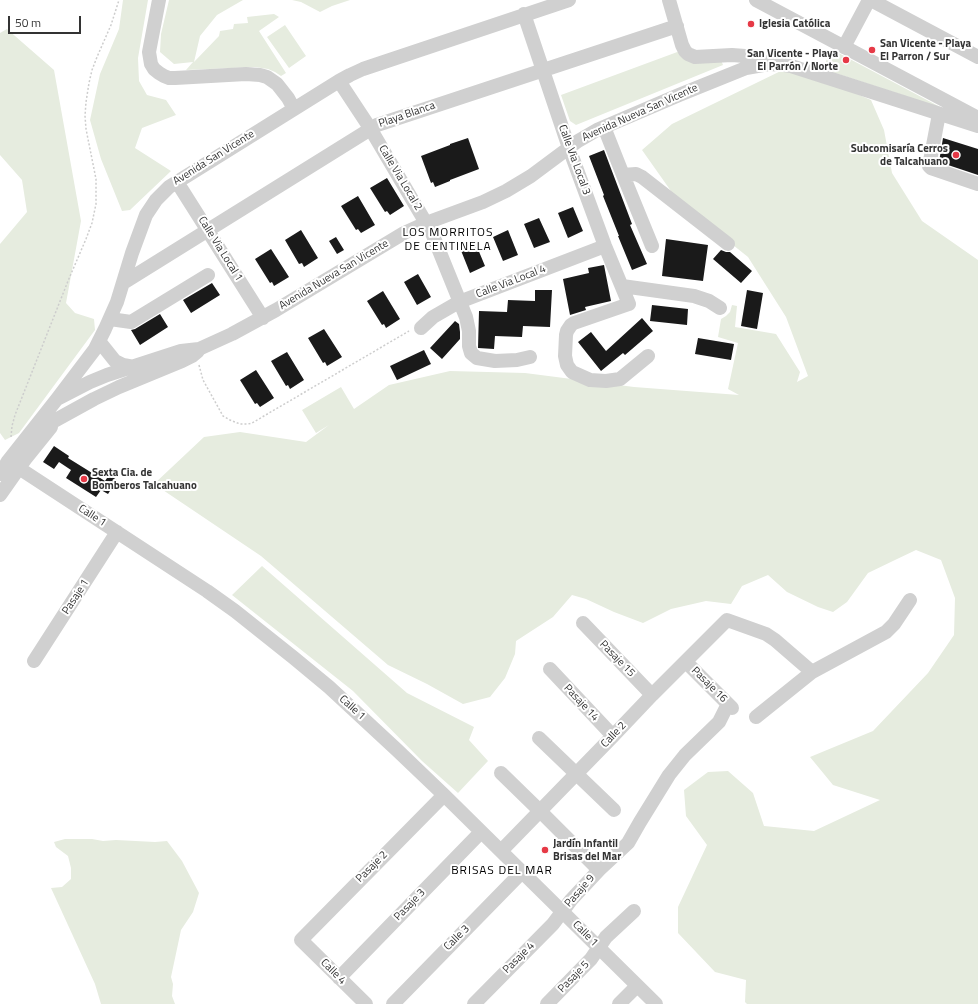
<!DOCTYPE html>
<meta charset="utf-8">
<style>
body{margin:0}
#map{position:relative;width:978px;height:1004px;overflow:hidden;background:#fff;font-family:"Titillium Web",sans-serif}
canvas{display:block}
.scale{position:absolute;left:8px;top:16px;width:73px;height:18px;box-sizing:border-box;border:2px solid #333;border-top:0;padding-left:5px;font-size:12px;line-height:14px;white-space:nowrap;color:#333;-webkit-text-stroke:3px #fff;paint-order:stroke}
</style>
<div id="map">
<canvas width="978" height="1004"></canvas>
<div class="scale">50 m</div>
</div>
<script>
const c = document.querySelector('canvas').getContext('2d');
c.lineJoin = 'round';
function fill(path, color) { c.fillStyle = color; c.fill(path, 'evenodd'); }
const toPath = rows => new Path2D(rows.map(r => 'M' + r).join(''));
function stroke(path, color, width, dash) { c.strokeStyle = color; c.lineWidth = width; c.lineCap = dash ? 'butt' : 'round'; c.setLineDash(dash || []); c.stroke(path); }
function label(font, color, halo, rows, align = 'center') {
  c.font = font + ' "Titillium Web",sans-serif'; c.lineWidth = 4; c.setLineDash([]); c.textBaseline = 'middle'; c.strokeStyle = halo; c.fillStyle = color; for (const [text, x, y, turn = 0] of rows) {
    c.save(); c.translate(x, y); c.rotate((+turn || 0) * Math.PI / 180); c.textAlign = isNaN(turn) ? turn : align; if (halo) c.strokeText(text, 0, 0); c.fillText(text, 0, 0); c.restore();
  }
}
fill(toPath([
 [123,0,148,0,138,58,139,81,147,95,166,100,176,115,142,128,135,148,171,171,130,210,122,211,101,159,90,120,100,74,119,29],
 [169,0,243,0,217,15,200,36,194,62,219,36,220,31,233,29,234,24,248,23,247,17,274,14,279,17,259,31,286,73,281,76,275,72,268,69,255,67,186,70,193,62,174,64,160,52,161,34],
 [292,0,350,0,332,6,320,12,301,2],
 [285,25,306,56,289,68,267,37],
 [7,29,54,70,81,221,66,303,75,313,94,319,95,330,19,433,5,440,0,433,0,244,27,212,22,180,0,155,0,33],
 [831,49,942,108,823,69],
 [680,51,721,60,723,65,576,125,570,121,561,95],
 [791,66,871,100,884,130,892,173,922,221,978,260,978,1004,747,1004,745,1002,746,980,715,972,678,933,678,907,707,845,686,816,684,790,708,772,728,771,753,793,764,826,814,831,880,800,833,785,810,757,873,731,928,673,954,635,955,598,941,560,916,550,895,560,868,573,847,602,833,612,818,607,787,592,768,575,742,586,731,604,706,601,671,609,643,623,614,612,586,599,572,595,553,617,516,641,515,654,505,678,490,697,463,704,427,684,388,665,261,556,154,484,204,437,240,432,306,442,329,425,316,433,302,410,341,387,354,409,389,385,450,371,525,373,634,387,739,395,728,389,738,343,718,337,721,319,726,316,730,312,732,305,737,306,735,327,776,334,800,372,797,382,808,376,786,317,748,257,678,201,642,150,672,124],
 [262,566,407,693,474,727,469,740,488,761,458,793,422,761,353,691,232,595],
 [65,839,92,839,103,841,116,840,155,842,167,841,182,861,199,893,193,912,181,930,171,977,173,984,172,996,175,1004,101,1004,95,984,51,888,62,887,71,879,71,868,68,856,56,847,54,842]
]), '#e6ecdf');
fill(toPath([
 [468,138,479,169,450,180,450,181,435,187,433,182,431,183,421,156,450,145,450,144],
 [943,138,978,149,978,175,939,162],
 [604,150,632,224,630,225,647,264,632,270,618,236,619,236,603,196,604,195,589,156],
 [387,178,404,206,390,215,387,211,385,212,370,188],
 [358,196,375,225,361,233,358,229,356,230,341,206],
 [573,207,583,231,568,238,558,213],
 [539,218,550,242,534,248,524,224],
 [301,230,318,258,304,267,302,263,299,264,285,240],
 [508,230,518,255,503,261,493,237],
 [336,237,344,250,337,254,329,241],
 [666,239,708,245,703,281,662,276],
 [475,242,485,266,470,273,460,248],
 [271,249,289,277,274,286,272,282,270,283,255,259],
 [721,250,726,252,730,252,752,271,741,283,713,259],
 [604,265,611,301,585,307,586,310,570,315,563,279,589,273,588,268],
 [418,274,431,297,417,305,404,282],
 [212,283,220,295,191,313,183,300],
 [535,290,552,290,550,327,523,326,522,337,495,336,494,349,478,348,479,311,507,312,508,300,535,301],
 [747,290,763,293,757,329,741,326],
 [383,291,400,319,386,328,384,324,382,325,367,301],
 [652,305,688,309,687,325,650,321],
 [160,314,168,327,140,345,131,330,135,329],
 [642,318,653,331,625,355,623,353,601,371,578,342,591,332,606,351],
 [455,321,459,324,460,332,460,339,442,359,430,348],
 [324,329,342,357,327,366,325,362,323,363,308,338],
 [698,338,734,344,731,360,695,354],
 [424,350,431,364,397,380,390,366],
 [287,352,304,380,290,389,288,385,286,386,271,361],
 [256,370,274,398,260,407,257,403,255,404,240,380],
 [54,446,69,456,68,458,105,481,109,475,117,480,108,494,101,490,96,497,66,478,71,470,59,462,54,469,43,462]
]), '#1a1a1a');
stroke(toPath([
 [199,365,203,380,223,416,230,420,240,424,248,424,252,423,409,331],
 [11,437,12,426,15,415,68,281,86,239,92,223,96,204,96,179,86,129,85,116,86,102,89,83,92,70,97,57,111,25,119,0]
]), '#cdcdcd', 1.5, [2, 2]);
stroke(toPath([
 [159,0,149,52,151,64,154,69,159,73,164,76,169,78,175,78,246,74,260,75,267,77,277,84,288,98,294,109],
 [669,0,682,45,685,51,688,54,695,57,732,55,745,56,760,60,769,64],
 [756,0,978,118],
 [871,0,978,57],
 [524,14,569,148,605,246,629,304,574,323,571,325,567,331,566,335,565,356,567,365,572,372,590,380,606,381,620,379,648,356],
 [844,47,869,0],
 [339,81,370,128,426,223,432,233,466,317,469,331,469,346,471,353,477,358,495,361,517,360,530,357],
 [939,114,929,166,931,168,978,184],
 [604,127,623,175,652,246],
 [623,175,636,174,642,177,728,244],
 [177,182,263,318],
 [123,283,377,125,677,26],
 [622,286,694,296,709,301,720,308],
 [110,319,131,322,208,275],
 [421,328,433,317,459,302,605,246],
 [99,341,115,361,123,365,134,367],
 [57,399,90,382,107,375,181,351,199,349,232,334,276,310,404,233,426,223,483,202,506,191,531,176,578,141,597,130,679,95,746,68,769,64,784,65,791,66,978,126],
 [34,432,94,399,119,387,182,361,192,356,198,351],
 [8,461,207,591,235,611,294,658,329,687,397,750,444,795,656,1004],
 [0,474,8,461,57,399,95,349,105,329,117,302,132,253,146,215,156,200,169,187,339,81,350,75,363,69,569,0],
 [0,495,26,458,51,427],
 [583,623,652,695],
 [34,661,117,532],
 [686,662,732,708],
 [550,669,613,736],
 [756,717,812,672],
 [539,738,614,810],
 [501,773,540,811,599,870],
 [501,851,613,736,652,695,727,620,766,634,775,640,812,672,886,632,894,624,910,600],
 [339,978,481,832],
 [366,1004,301,940,444,795],
 [393,1004,522,872],
 [474,1004,553,924,571,900,599,870,628,843,640,822,669,775,685,755,719,722,728,704],
 [547,1004,591,959,606,937,634,911],
 [619,1004,637,986]
]), '#d0d0d0', 14);
for (const [x, y, r, color] of [
 [751,24,4,"#e63946"],
 [872,50,4,"#e63946"],
 [846,60,4,"#e63946"],
 [956,155,4,"#e63946"],
 [84,479,4,"#e63946"],
 [545,850,4,"#e63946"]
]) { const dot = new Path2D(); dot.arc(x, y, r, 0, 2 * Math.PI); c.fillStyle = color; c.fill(dot); stroke(dot, '#fff', 1.5); }
label('bold 11px', '#333', '#fff', [
 ["Iglesia Católica",759,24],
 ["San Vicente - Playa",880,44],
 ["El Parron / Sur",880,57],
 ["San Vicente - Playa",838,54,"right"],
 ["El Parrón / Norte",838,67,"right"],
 ["Subcomisaría Cerros",948,149,"right"],
 ["de Talcahuano",948,162,"right"],
 ["Sexta Cia. de",92,473],
 ["Bomberos Talcahuano",92,486],
 ["Jardín Infantil",553,844],
 ["Brisas del Mar",553,857]
], 'left');
label('11px', '#333', '#fff', [
 ["Avenida Nueva San Vicente",640,113,-24],
 ["Playa Blanca",407,115,-19],
 ["Avenida San Vicente",214,158,-32],
 ["Calle Via Local 3",574,160,70],
 ["Calle Via Local 2",400,178,59],
 ["Calle Via Local 1",220,249,58],
 ["Avenida Nueva San Vicente",334,275,-31],
 ["Calle Via Local 4",511,282,-21],
 ["Calle 1",92,516,33],
 ["Pasaje 1",76,597,-57],
 ["Pasaje 15",617,659,46],
 ["Pasaje 16",709,685,45],
 ["Pasaje 14",581,703,47],
 ["Calle 1",352,708,42],
 ["Calle 2",614,735,-46],
 ["Pasaje 2",372,867,-45],
 ["Pasaje 9",580,891,-49],
 ["Pasaje 3",410,905,-46],
 ["Calle 1",585,934,45],
 ["Calle 3",457,938,-45],
 ["Pasaje 4",519,958,-45],
 ["Calle 4",333,972,45],
 ["Pasaje 5",574,977,-46]
]);
c.letterSpacing = '1px';
label('12px', '#000', '#fff', [
 ["LOS MORRITOS",448,233],
 ["DE CENTINELA",448,247],
 ["BRISAS DEL MAR",502,871]
]);
c.letterSpacing = '0px';
</script>
